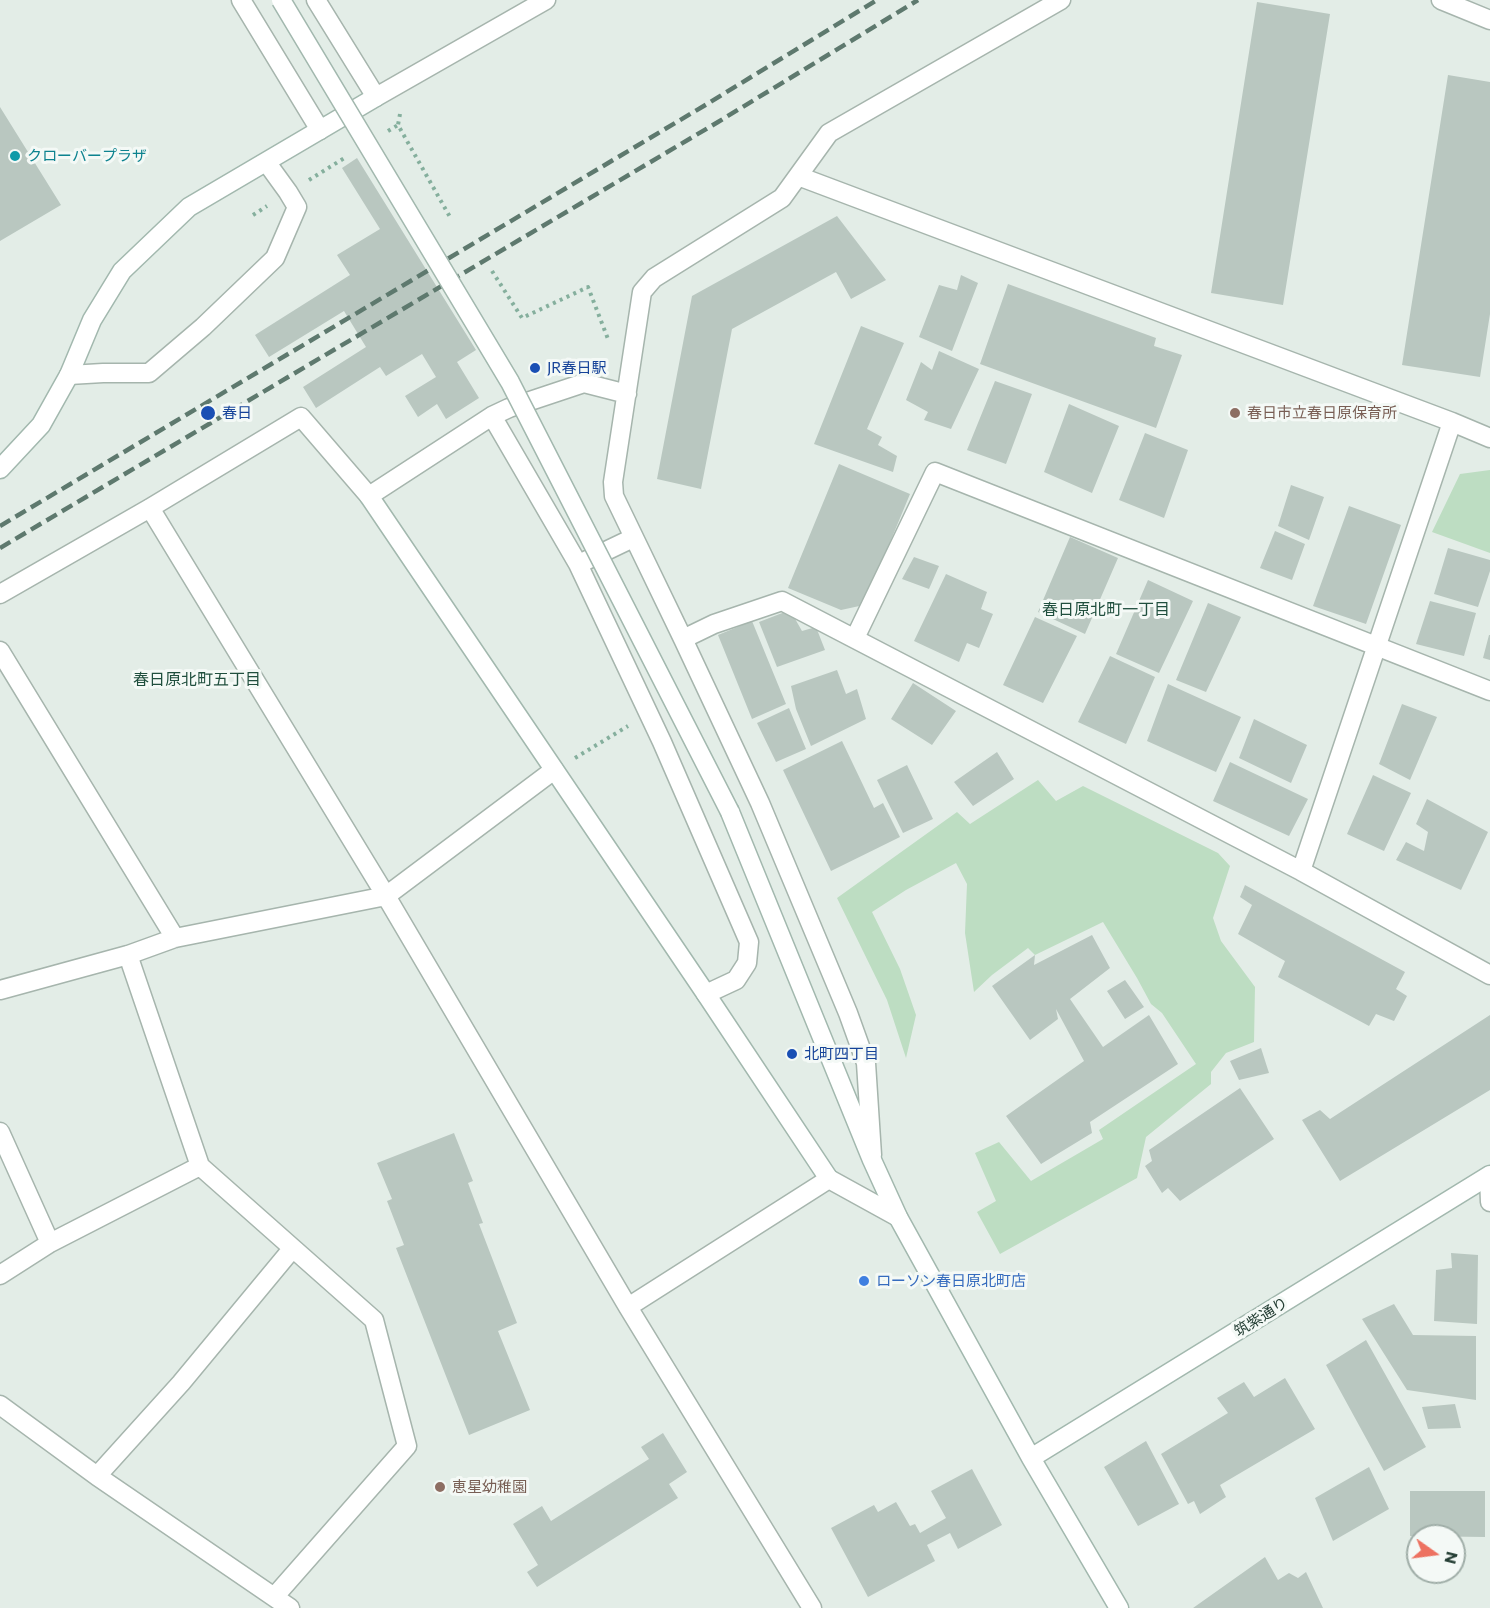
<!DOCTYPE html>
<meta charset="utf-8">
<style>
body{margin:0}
#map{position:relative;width:1490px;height:1608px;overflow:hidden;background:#e3ede7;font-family:Commissioner,sans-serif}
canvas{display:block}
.north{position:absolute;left:1406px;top:1524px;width:60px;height:60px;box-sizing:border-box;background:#f4f9f6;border:2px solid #a0aea8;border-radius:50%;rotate:104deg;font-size:16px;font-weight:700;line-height:24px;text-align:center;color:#233d33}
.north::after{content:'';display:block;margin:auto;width:21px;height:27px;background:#ed7261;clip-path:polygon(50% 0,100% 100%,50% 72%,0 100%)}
</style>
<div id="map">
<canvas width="1490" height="1608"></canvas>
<div class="north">N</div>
</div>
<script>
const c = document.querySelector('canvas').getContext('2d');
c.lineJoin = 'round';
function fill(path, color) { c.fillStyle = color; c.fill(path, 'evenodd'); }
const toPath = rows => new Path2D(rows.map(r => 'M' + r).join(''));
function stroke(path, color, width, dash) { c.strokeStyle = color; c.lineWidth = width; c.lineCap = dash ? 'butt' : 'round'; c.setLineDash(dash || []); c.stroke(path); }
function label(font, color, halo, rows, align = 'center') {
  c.font = font + ' Commissioner,"Noto Sans JP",sans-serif'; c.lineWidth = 6; c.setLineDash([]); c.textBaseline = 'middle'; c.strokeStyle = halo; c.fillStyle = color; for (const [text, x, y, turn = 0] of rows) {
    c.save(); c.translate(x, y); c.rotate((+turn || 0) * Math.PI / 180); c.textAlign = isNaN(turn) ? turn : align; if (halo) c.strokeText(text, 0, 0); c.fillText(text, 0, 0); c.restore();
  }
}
fill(toPath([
 [1490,470,1490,553,1432,532,1460,474],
 [1038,780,1056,801,1083,786,1218,853,1230,866,1213,918,1221,941,1255,987,1254,1042,1226,1053,1211,1072,1211,1084,1146,1137,1137,1178,1000,1254,977,1212,996,1201,975,1153,999,1142,1031,1181,1103,1139,1099,1130,1196,1064,1162,1013,1151,1004,1137,978,1103,922,1035,955,1028,948,992,975,974,992,965,933,967,884,956,863,906,890,872,912,900,969,916,1015,906,1058,887,1000,837,898,957,812,970,824]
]), '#bdddc2');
fill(toPath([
 [1257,2,1330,14,1283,305,1211,293],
 [1448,75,1490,82,1490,314,1480,377,1402,365],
 [0,107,61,205,0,241],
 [357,158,476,350,457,362,479,398,446,419,437,404,418,417,405,396,436,377,422,354,386,376,380,367,316,408,303,387,366,347,344,311,269,357,255,335,350,275,337,255,380,229,342,168],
 [837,216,886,280,851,299,836,272,732,329,701,489,657,479,692,296],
 [961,275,978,283,952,351,919,337,939,285,957,290],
 [1008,284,1156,338,1154,346,1182,355,1156,428,980,364],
 [861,326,904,343,867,429,882,437,878,445,897,456,893,472,814,444],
 [939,351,979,369,951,429,924,420,928,412,906,400,921,362,932,370],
 [995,381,1032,394,1006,464,967,450],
 [1069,404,1119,426,1092,493,1044,472],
 [1145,433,1188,450,1164,518,1119,500],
 [839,464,910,494,864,605,841,610,788,588],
 [1291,485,1324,497,1309,540,1278,526],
 [1349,506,1401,525,1366,624,1313,606],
 [1275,531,1305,544,1292,580,1260,568],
 [1070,537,1118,558,1085,634,1038,612],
 [1448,548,1490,560,1490,571,1478,607,1434,594],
 [914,557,939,566,929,589,902,579],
 [946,574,987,592,981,609,993,614,979,648,967,643,959,662,914,641],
 [1148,580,1193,601,1159,673,1116,654],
 [1430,601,1476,613,1464,656,1416,644],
 [1208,603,1241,617,1206,692,1176,680],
 [790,610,802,631,816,627,825,650,777,667,759,622],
 [1035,617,1077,636,1043,703,1003,685],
 [752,621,786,704,752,719,718,635],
 [1489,635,1490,635,1490,660,1483,658],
 [1110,656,1155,677,1126,744,1078,722],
 [837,670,846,694,857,689,866,719,811,746,796,709,791,686],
 [913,683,956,711,932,745,891,719],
 [1168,684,1241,717,1216,772,1147,741],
 [1402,704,1437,717,1410,780,1379,764],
 [789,708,806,749,776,762,757,723],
 [1254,719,1307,745,1291,783,1239,758],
 [842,741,874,808,883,803,900,837,831,871,783,770],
 [997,752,1014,779,973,806,954,782],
 [1230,762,1308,799,1289,836,1213,801],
 [907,765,933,819,903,833,877,780],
 [1373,775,1411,793,1384,851,1347,834],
 [1427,799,1488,832,1461,890,1396,860,1406,842,1424,851,1428,832,1416,824],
 [1245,885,1405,972,1396,989,1407,996,1394,1021,1376,1014,1369,1026,1278,977,1285,961,1238,934,1252,905,1240,897],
 [1092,935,1110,968,1070,999,1103,1047,1149,1015,1178,1064,1090,1122,1092,1133,1041,1164,1006,1116,1084,1061,1056,1009,1058,1019,1030,1040,992,986,1035,955,1034,965],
 [1125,980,1144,1007,1125,1019,1107,991],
 [1490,1015,1490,1090,1340,1181,1302,1120,1320,1110,1330,1119],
 [1261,1048,1269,1073,1239,1080,1230,1061],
 [1240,1088,1274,1139,1180,1201,1168,1188,1162,1193,1145,1166,1152,1161,1149,1150],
 [454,1133,473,1181,468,1183,483,1223,479,1224,517,1323,498,1331,530,1410,469,1435,396,1248,404,1245,387,1201,392,1199,377,1163],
 [1451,1253,1478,1255,1477,1324,1434,1321,1436,1270,1452,1268],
 [1394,1304,1413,1335,1476,1336,1476,1400,1407,1390,1362,1319],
 [1366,1340,1426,1447,1384,1471,1326,1365],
 [1285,1378,1315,1429,1220,1485,1226,1497,1200,1514,1194,1501,1188,1504,1161,1454,1228,1413,1217,1398,1244,1382,1254,1397],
 [1455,1404,1461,1428,1428,1429,1422,1407],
 [663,1433,687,1472,669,1484,678,1498,537,1587,527,1572,538,1565,513,1524,542,1506,551,1521,649,1459,641,1447],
 [1146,1441,1179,1504,1138,1526,1104,1467],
 [1369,1467,1389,1509,1333,1541,1315,1498],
 [972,1469,1002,1525,958,1549,950,1533,927,1545,935,1561,868,1597,831,1528,874,1505,878,1512,896,1502,910,1526,915,1524,920,1533,946,1518,931,1491],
 [1410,1491,1485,1491,1485,1537,1410,1536],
 [1265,1557,1278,1580,1289,1573,1298,1578,1306,1572,1323,1608,1193,1608]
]), '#b9c7c0');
const street = toPath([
 [241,0,320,130],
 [316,0,376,97,546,0],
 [1441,0,1490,20],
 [798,176,1452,422,1490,438],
 [69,375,103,373,149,373,203,327,275,258,297,207,288,192,267,163],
 [492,416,578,564,662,742,749,942,747,963,736,980,706,994],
 [150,508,386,896,628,1307,812,1608],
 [585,561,633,538],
 [0,594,150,508,301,417,369,496,492,416,509,408,584,383,627,394],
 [855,638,935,472,1490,691],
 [683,639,714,624,782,601,1301,871,1490,975],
 [0,651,175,938],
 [1301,871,1452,422],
 [128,955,200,1166,374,1320,407,1446,275,1596],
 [0,990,128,955,175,938,386,896,554,770],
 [0,1132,50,1243],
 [872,1155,866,1063,848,1013,760,803,683,639,614,496,613,482,642,292,654,278,782,198,829,133,1061,0],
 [1489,1176,1490,1202],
 [0,1275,50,1243,200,1166],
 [628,1307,829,1179,898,1217],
 [0,1405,97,1476,290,1608],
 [97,1476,181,1383,292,1249]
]);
const secondary = toPath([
 [0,469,41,425,69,375,92,320,122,271,189,207,376,97],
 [369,496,706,994,829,1179],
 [730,812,872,1160,898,1217,1031,1458,1119,1608],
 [1031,1458,1490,1175]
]);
stroke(street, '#a6b5ad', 21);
stroke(secondary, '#a2b8ae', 21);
stroke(toPath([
 [400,114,398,125,450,217],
 [388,131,398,125],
 [309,180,346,157],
 [253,215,267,206],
 [492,271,522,318,588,287,608,339],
 [575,758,628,726]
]), '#85af9d', 4, [3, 4.5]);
stroke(street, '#fff', 18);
stroke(secondary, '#fff', 18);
stroke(toPath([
 [0,526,707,104,877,0],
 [0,548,718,122,918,0]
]), '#5e796e', 4.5, [12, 6]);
const secondaryBridge = toPath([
 [281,0,510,382,730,812]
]);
stroke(secondaryBridge, '#a2b8ae', 21, []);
stroke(secondaryBridge, '#fff', 18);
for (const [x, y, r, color] of [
 [15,156,6,"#0f9aa8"],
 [535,368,6,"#1a4fb4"],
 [208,413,8,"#1a4fb4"],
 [1235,413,6,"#8d6e63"],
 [792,1054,6,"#1a4fb4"],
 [864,1281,6,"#3f7fe0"],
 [440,1487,6,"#8d6e63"]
]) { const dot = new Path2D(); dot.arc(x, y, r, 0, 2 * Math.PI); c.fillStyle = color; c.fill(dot); stroke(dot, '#f4f9f6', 2); }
label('15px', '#0d838f', '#f4f9f6', [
 ["クローバープラザ",27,156]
], 'left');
label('15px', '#164399', '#f4f9f6', [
 ["JR春日駅",547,368],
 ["春日",222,413],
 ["北町四丁目",804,1054]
], 'left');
label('15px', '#785e54', '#f4f9f6', [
 ["春日市立春日原保育所",1247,413],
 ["恵星幼稚園",452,1487]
], 'left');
label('15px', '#366cbe', '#f4f9f6', [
 ["ローソン春日原北町店",876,1281]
], 'left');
label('15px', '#233d33', '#f4f9f6', [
 ["筑紫通り",1261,1317,-32]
]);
label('16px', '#204f3e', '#f4f9f6', [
 ["春日原北町一丁目",1106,610],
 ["春日原北町五丁目",197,680]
]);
</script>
